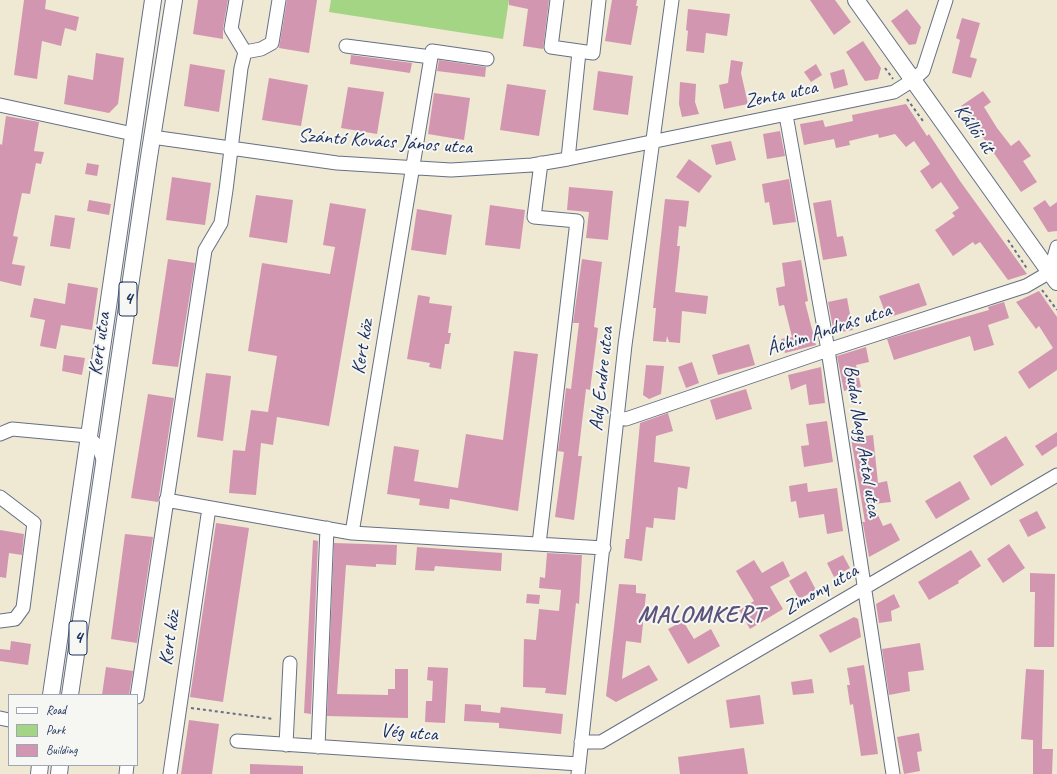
<!DOCTYPE html>
<meta charset="utf-8">
<style>
body{margin:0}
#map{position:relative;width:1057px;height:774px;overflow:hidden;background:#efe8d2;font-family:Caveat,sans-serif}
canvas{display:block}
.legend{position:absolute;left:8px;top:694px;width:130px;height:72px;box-sizing:border-box;background:#f6f6f2;border:1px solid #9ea6b7;margin:0;padding:5px 7px;list-style:none;font-size:12px;color:#1b2f5e}
.legend li{display:flex;align-items:center;gap:8px;height:20px}
.legend b{width:20px;border:1px solid #9ea6b7}
</style>
<div id="map">
<canvas width="1057" height="774"></canvas>
<ul class="legend">
<li><b style="height:5px;background:#fff"></b>Road</li>
<li><b style="height:11px;background:#a3d585"></b>Park</li>
<li><b style="height:11px;background:#d396b1"></b>Building</li>
</ul>
</div>
<script>
const c = document.querySelector('canvas').getContext('2d');
c.lineJoin = 'round';
function fill(path, color) { c.fillStyle = color; c.fill(path, 'evenodd'); }
const toPath = rows => new Path2D(rows.map(r => 'M' + r).join(''));
function stroke(path, color, width, dash) { c.strokeStyle = color; c.lineWidth = width; c.lineCap = dash ? 'butt' : 'round'; c.setLineDash(dash || []); c.stroke(path); }
function label(font, color, halo, rows, align = 'center') {
  c.font = font + ' Caveat,sans-serif'; c.lineWidth = 4; c.setLineDash([]); c.textBaseline = 'middle'; c.strokeStyle = halo; c.fillStyle = color; for (const [text, x, y, turn = 0] of rows) {
    c.save(); c.translate(x, y); c.rotate((+turn || 0) * Math.PI / 180); c.textAlign = isNaN(turn) ? turn : align; if (halo) c.strokeText(text, 0, 0); c.fillText(text, 0, 0); c.restore();
  }
}
fill(toPath([
 [331,0,509,0,503,39,329,12]
]), '#a3d585');
fill(toPath([
 [24,0,46,0,45,9,79,17,76,31,65,28,61,46,42,41,37,79,14,75],
 [198,0,228,0,223,28,223,39,193,34],
 [287,0,317,0,309,53,279,48],
 [509,0,549,0,543,49,523,46,528,9,509,5],
 [612,0,637,0,636,6,638,6,631,45,605,41],
 [810,0,835,0,851,22,834,35],
 [688,9,730,14,727,36,706,33,704,53,686,51,688,31,686,30],
 [907,9,921,27,916,44,909,45,891,21],
 [962,18,980,23,970,57,977,59,971,78,952,73,960,40,956,38],
 [863,41,881,68,878,79,865,81,846,52],
 [96,53,124,58,118,104,109,113,64,104,68,75,93,80],
 [351,55,412,63,410,73,350,64],
 [439,60,486,67,485,77,437,71],
 [731,60,743,62,741,73,748,104,724,109,719,85,728,83],
 [190,64,225,70,219,112,184,106],
 [816,64,822,75,811,82,804,72],
 [844,69,848,85,834,89,830,73],
 [598,71,633,76,628,115,593,110],
 [269,78,308,85,301,126,262,120],
 [680,82,696,84,695,102,699,114,682,117,679,104],
 [507,84,546,90,539,136,500,130],
 [348,87,384,92,377,134,341,128],
 [983,91,991,102,984,107,997,128,1011,146,1019,140,1031,156,1023,161,1037,182,1021,192,961,106],
 [434,93,470,98,464,140,428,134],
 [906,104,927,136,929,134,960,181,1027,274,1008,280,980,242,975,245,973,242,953,256,935,230,955,216,952,213,959,208,941,182,932,189,920,171,930,164,914,141,906,147,895,134,879,138,878,134,849,141,850,145,836,148,834,139,804,145,800,124,823,120,825,127,853,121,852,115],
 [6,116,39,122,34,151,44,152,41,164,36,163,30,194,22,193,13,236,18,237,12,264,25,266,21,286,0,281,0,144,2,145],
 [780,131,785,156,767,159,763,134],
 [731,141,736,160,716,165,711,145],
 [689,159,712,176,699,193,676,177],
 [87,163,99,165,97,176,85,174],
 [172,177,211,183,205,225,166,220],
 [789,179,796,222,773,225,769,202,765,203,762,184],
 [569,187,613,191,608,240,586,238,589,212,567,210],
 [256,195,293,200,287,243,249,237],
 [665,199,689,201,686,227,679,226,677,246,680,246,675,292,708,296,706,314,682,311,680,343,669,342,667,336,666,342,653,341,656,308,653,308],
 [89,200,111,204,109,215,87,211],
 [831,200,837,237,843,236,847,256,823,260,813,203],
 [1045,200,1050,207,1057,202,1057,231,1048,232,1033,208],
 [330,203,366,209,329,426,277,417,273,445,261,443,256,495,229,493,233,450,245,451,251,410,268,412,277,356,248,351,262,263,330,274,335,247,323,245],
 [490,205,525,210,520,249,485,245],
 [417,209,452,215,446,255,411,250],
 [55,215,75,218,70,249,50,246],
 [168,259,195,263,178,367,152,364],
 [582,259,602,262,594,327,598,328,590,390,586,389,578,456,582,456,574,520,555,517,564,452,558,451,561,429,566,388,571,389,579,323,573,323],
 [801,260,808,301,805,302,816,345,785,353,781,339,792,337,784,305,779,306,776,288,785,286,782,263],
 [68,283,98,288,92,330,61,325,56,349,40,346,45,320,30,317,34,298,65,304],
 [919,283,927,305,887,318,879,296],
 [1039,291,1057,317,1057,370,1029,389,1018,372,1053,348,1039,326,1036,329,1016,302],
 [418,295,430,297,429,303,452,306,448,333,451,333,449,344,445,344,441,369,429,367,430,363,407,359],
 [847,298,853,330,834,333,828,302],
 [1004,302,1009,318,988,325,994,345,974,351,970,336,894,360,887,339,989,310,988,307],
 [749,344,755,365,718,375,712,355],
 [866,347,869,362,856,365,861,387,844,391,837,356],
 [514,351,538,354,518,511,450,499,449,509,419,505,420,499,387,494,394,446,419,450,414,481,458,488,466,434,503,440],
 [64,355,85,358,82,375,62,371],
 [692,362,699,383,686,388,678,367],
 [646,365,664,366,661,394,649,399,643,395],
 [821,367,825,403,809,405,806,384,791,390,788,375],
 [206,373,231,376,223,441,197,437],
 [746,389,752,409,716,420,710,400],
 [148,394,174,398,158,502,131,498],
 [668,413,673,431,656,436,654,462,690,467,687,489,678,487,675,520,654,518,653,528,646,527,642,561,624,558,626,539,629,539,640,423],
 [827,421,833,462,804,467,801,446,809,445,806,424],
 [1057,432,1057,446,1042,456,1035,446],
 [873,435,878,483,887,481,891,502,873,504,883,526,891,523,900,540,869,557,863,524,862,522,865,522,851,438],
 [1006,436,1024,465,991,486,973,456],
 [960,481,970,499,936,519,925,501],
 [807,483,808,492,837,488,843,531,827,534,824,514,799,518,796,501,791,502,789,486],
 [1037,511,1046,528,1028,537,1019,520],
 [216,523,249,528,223,702,190,697],
 [0,530,24,534,22,555,9,553,6,578,0,577],
 [125,534,153,537,137,643,111,639],
 [313,540,318,541,311,714,304,713],
 [334,543,397,545,396,565,376,564,376,567,346,565,337,694,388,695,388,689,395,689,395,669,408,669,408,718,327,716],
 [1009,544,1025,568,1003,583,987,559],
 [417,547,502,553,501,571,435,566,434,571,415,570],
 [971,550,981,566,958,581,959,583,929,600,918,582],
 [547,553,582,555,579,604,576,603,566,695,545,693,546,688,523,687,524,639,536,640,539,609,559,611,561,590,539,588,540,577,545,578],
 [843,555,850,568,834,577,827,563],
 [754,560,762,573,783,561,790,576,770,587,783,609,750,629,739,610,754,601,736,571],
 [806,571,816,590,799,599,789,581],
 [1030,573,1055,574,1054,647,1034,647,1035,592,1030,592],
 [619,584,636,585,636,593,646,594,641,643,626,641,622,679,649,665,658,680,616,702,606,696],
 [527,594,540,595,539,604,526,603],
 [894,594,900,607,891,611,892,621,879,623,876,604],
 [854,617,858,619,861,637,830,653,819,635],
 [683,621,694,639,711,629,720,646,688,664,668,629],
 [11,641,31,644,28,665,0,661,0,649,10,650],
 [920,643,924,670,908,672,910,691,889,695,882,649],
 [864,665,878,754,861,756,853,704,850,705,847,685,850,685,847,668],
 [106,667,133,671,129,695,102,695],
 [428,667,448,668,445,723,425,722,426,701,432,701,433,681,427,680],
 [1026,669,1044,670,1042,749,1053,749,1052,774,1033,774,1033,740,1021,739],
 [812,679,814,693,793,695,791,682],
 [760,695,764,724,730,728,726,700],
 [465,704,481,705,481,711,500,713,501,707,563,714,561,734,499,728,499,723,464,721],
 [189,720,219,724,212,774,181,774],
 [919,733,922,751,917,752,920,771,904,774,897,737],
 [744,748,748,774,680,774,678,757],
 [250,764,303,766,303,774,250,774]
]), '#d396b1');
const minor = toPath([
 [557,0,551,47,593,53,599,0],
 [346,46,431,57],
 [245,52,261,49,272,43,279,0],
 [0,105,133,134],
 [786,115,828,350,893,774],
 [152,137,337,163,451,170,532,165,568,159,894,92,913,80,923,71,946,0],
 [568,159,579,52],
 [618,418,626,419,828,350,1026,286,1050,272,1057,247],
 [0,434,12,429,88,436,99,448,104,462],
 [0,497,34,523,23,608,15,619,0,621],
 [166,500,352,533,604,548],
 [352,533,432,51,487,59],
 [539,544,577,221,534,217,541,163],
 [137,697,205,250,221,223,226,190,241,68,245,52,231,29,236,0],
 [0,718,9,720],
 [237,741,579,764],
 [581,742,601,742,1057,475],
 [286,745,290,663],
 [318,747,327,528],
 [126,774,127,765],
 [170,774,209,508],
 [578,774,625,345,672,0]
]);
const major = toPath([
 [856,0,1057,282],
 [51,695,153,0],
 [70,695,149,157,174,0],
 [39,774,40,765],
 [59,774,60,765]
]);
stroke(minor, '#657087', 15);
stroke(major, '#657087', 18);
stroke(toPath([
 [885,68,893,79],
 [907,99,923,121],
 [1008,240,1028,270],
 [1042,290,1057,310],
 [191,708,274,719]
]), '#657087', 2, [3, 3]);
stroke(minor, '#fff', 13);
stroke(major, '#fff', 16);
for (const [x, y, w] of [
 [128,299,18],
 [78,638,18]
]) { const box = new Path2D(); box.roundRect(x - w / 2, y - 17, w, 34, 3); c.fillStyle = '#f6f6f2'; c.fill(box); stroke(box, '#1b2f5e', 1); }
label('bold 19px', '#1b2f5e', null, [
 ["4",128,299],
 ["4",78,638]
]);
label('20px', '#1b2f5e', '#f6f6f2', [
 ["Zenta utca",781,95,-12],
 ["Kállói út",974,129,55],
 ["Szántó Kovács János utca",385,142,4],
 ["Áchim András utca",829,330,-18],
 ["Kert utca",100,344,-82],
 ["Kert köz",363,347,-81],
 ["Ady Endre utca",602,379,-84],
 ["Budai Nagy Antal utca",862,441,81],
 ["Zimony utca",821,590,-30],
 ["Kert köz",170,638,-82],
 ["Vég utca",409,733,4]
]);
c.letterSpacing = '1px';
label('bold 24px', '#5b537b', '#f6f6f2', [
 ["MALOMKERT",701,616]
]);
c.letterSpacing = '0px';
</script>
